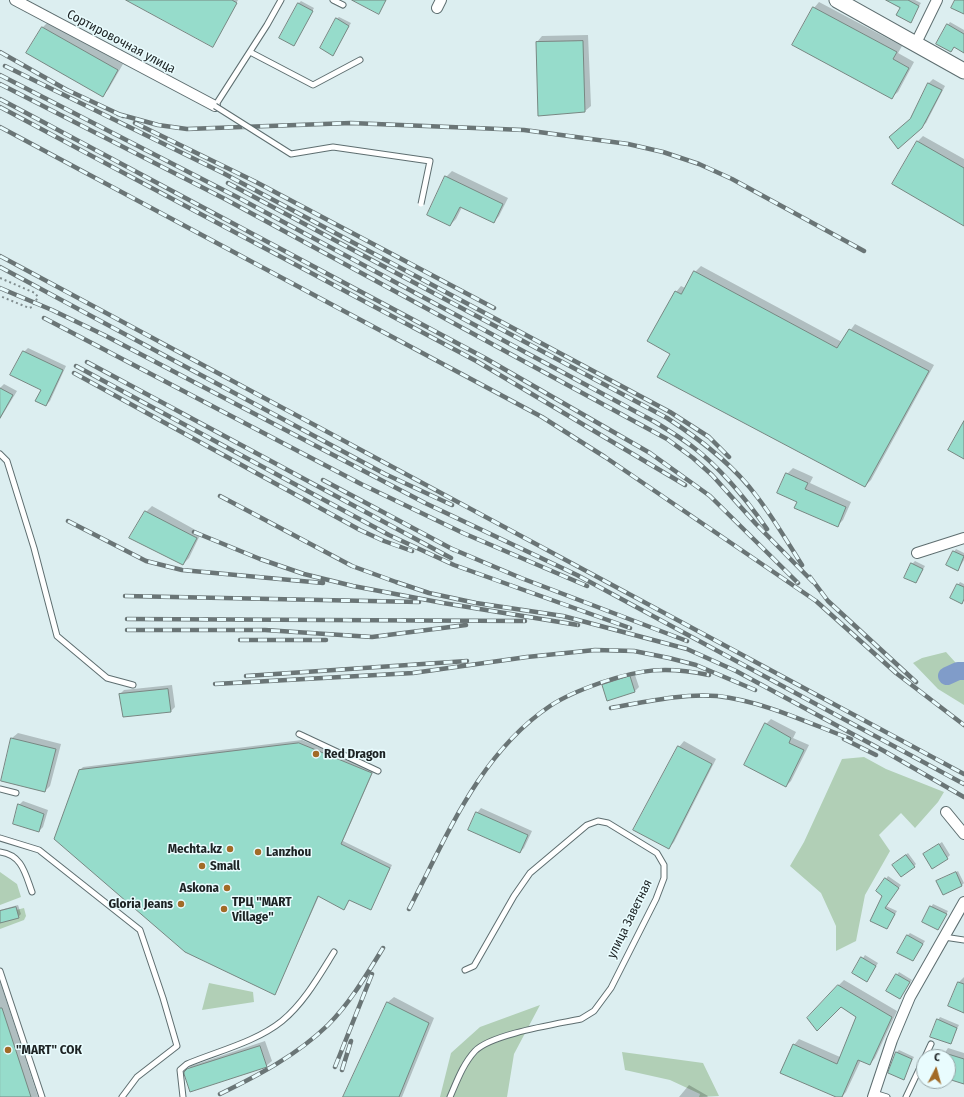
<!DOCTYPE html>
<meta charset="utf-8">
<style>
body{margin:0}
#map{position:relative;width:964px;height:1097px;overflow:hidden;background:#dceef0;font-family:"Fira Sans Condensed",sans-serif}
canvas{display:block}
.north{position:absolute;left:916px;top:1049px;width:40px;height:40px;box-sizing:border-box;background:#e9fcfe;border:1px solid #97a5a7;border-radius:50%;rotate:6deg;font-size:11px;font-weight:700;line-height:16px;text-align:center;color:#1d2324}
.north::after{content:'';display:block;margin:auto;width:14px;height:18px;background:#a26b27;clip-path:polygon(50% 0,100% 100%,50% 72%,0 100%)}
</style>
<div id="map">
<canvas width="964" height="1097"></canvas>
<div class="north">С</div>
</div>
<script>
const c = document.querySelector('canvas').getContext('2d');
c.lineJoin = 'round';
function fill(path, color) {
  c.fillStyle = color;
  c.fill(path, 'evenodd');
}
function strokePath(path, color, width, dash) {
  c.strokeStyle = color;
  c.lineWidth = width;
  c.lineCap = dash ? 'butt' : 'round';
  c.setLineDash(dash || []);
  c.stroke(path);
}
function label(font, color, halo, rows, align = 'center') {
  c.font = font + ' "Fira Sans Condensed",sans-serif';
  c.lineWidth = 3;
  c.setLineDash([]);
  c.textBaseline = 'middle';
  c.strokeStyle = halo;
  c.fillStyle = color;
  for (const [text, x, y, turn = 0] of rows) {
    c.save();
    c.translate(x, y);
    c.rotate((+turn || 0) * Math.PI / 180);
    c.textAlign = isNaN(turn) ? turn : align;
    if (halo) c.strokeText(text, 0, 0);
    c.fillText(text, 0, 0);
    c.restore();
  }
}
fill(new Path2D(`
 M946 652 964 672V705L938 689 913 663 922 658Z
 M864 757 886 769 944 792 938 802 915 828 901 813 879 835 890 851 865 895 856 941 836 951V926L821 893 790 866 804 842 842 759Z
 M0 872 17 884 21 897 0 905Z
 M24 908 26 916 24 920 0 929V914Z
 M209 983 253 992 254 1002 202 1010Z
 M540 1005 514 1054 507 1097H440L451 1053 480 1027Z
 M622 1052 703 1063 719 1096 699 1097 700 1094 670 1080 625 1070Z`), '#b1cfb6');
fill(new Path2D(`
 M128 0H238L215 43Z
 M888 0H915L921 3 910 21 901 7Z
 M301 1 314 8 294 45 298 4Z
 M819 2 902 46 898 53 914 62 898 92 892 97 814 8Z
 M339 17 351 23 333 54 336 19Z
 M48 22 123 64 108 90 102 95 28 53 43 27Z
 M950 22 964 30V52L948 25Z
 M588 35 591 106 585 111 539 115 537 42 542 36Z
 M933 79 945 86 926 123 921 127 911 118 929 83Z
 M923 136 964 159V225L918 141Z
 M452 171 508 198 499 216 494 222 462 207 456 219 450 225 446 177Z
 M701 266 842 342 855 324 934 365 871 480 865 486 671 353 676 292 681 286 685 288 695 272Z
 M28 348 66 366 50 401 46 405 42 389 24 352Z
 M4 384 17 391 0 419V388Z
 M793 468 813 477 810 483 851 502 843 520 837 526 798 502 787 474Z
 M152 506 201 533 189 558 183 564 146 512Z
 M956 549 964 553V560L958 570 954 552Z
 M915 561 925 566 916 582 912 564Z
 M960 582 964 584V600L962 603 958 585Z
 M634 672 639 687 635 691 608 700 603 685 607 681Z
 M172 685 175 707 171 711 124 716 120 694 124 690Z
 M771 719 796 732 793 738 809 745 791 781 786 786 766 724Z
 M18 733 61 744 50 786 45 791 2 780 12 738Z
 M302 740 374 770 343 841 392 865 371 909 350 899 344 909 319 896 275 994 80 770 83 767Z
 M684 741 716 759 674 842 669 848 679 747Z
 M23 801 48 810 43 827 39 831 19 805Z
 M481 808 532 831 524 848 520 852 477 813Z
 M942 842 950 855 947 858 927 852Z
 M908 853 916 864 914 866 896 862Z
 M958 871 964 883 962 885 938 882Z
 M888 876 901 885 886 906 897 911 887 928 884 896 886 879Z
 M933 904 948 911 938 929 923 921Z
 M18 905 21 914 18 917 0 922V910Z
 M910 933 925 941 913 960 907 936Z
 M865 955 878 963 867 981 853 973Z
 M899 972 912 980 900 997 897 975Z
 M964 977V1010L949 1006 959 982Z
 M844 980 897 1011 875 1058 870 1064 861 1060 846 1092 842 1097H839L794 1045 799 1039 840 1057 857 1017 841 1006 838 986Z
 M0 981 38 1097H0Z
 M394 997 434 1018 402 1097H344L388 1002Z
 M940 1017 959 1025 950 1043 938 1020Z
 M265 1041 272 1061 266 1066 185 1072 191 1066Z
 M948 1048 964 1053V1083L948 1078V1057H942Z
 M899 1050 914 1057 903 1078 896 1053Z
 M689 1085 708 1096 707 1097H679Z`), '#0003');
strokePath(new Path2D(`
 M947 676 958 671H964`), '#809cc9', 18);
const building = new Path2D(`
 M126 0H232L237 3 213 47Z
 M352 0H386L379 14Z
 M886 0H908L919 6 911 23 896 15 900 8Z
 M955 0H964V14L951 8Z
 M298 3 313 11 294 46 279 38Z
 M813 7 897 52 893 59 909 68 892 99 792 45Z
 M336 18 349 26 333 56 320 48Z
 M947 24 964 34V53L954 47 951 52 936 44Z
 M42 27 118 70 103 97 26 53Z
 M583 41 585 112 538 116 536 42Z
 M928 83 942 90 922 128 898 149 889 137 910 119Z
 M917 141 964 168V226L892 184Z
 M445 176 503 204 494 223 460 207 450 226 427 215Z
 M694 271 837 348 849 329 929 371 865 487 657 377 670 354 647 341 675 291 681 294Z
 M23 351 63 370 46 406 35 401 41 390 10 375Z
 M0 388 13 395 0 418Z
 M964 421V459L948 450Z
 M786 473 808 483 805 489 846 507 838 527 794 508 797 502 777 493Z
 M145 511 197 538 183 565 129 538Z
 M953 551 964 556 958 571 946 565Z
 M911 563 923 569 916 583 904 578Z
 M957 584 964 587V599L962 604 950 598Z
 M630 676 635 692 607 701 602 685Z
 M168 689 171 712 123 717 119 694Z
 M765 723 791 738 789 743 804 750 786 787 744 765Z
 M11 738 56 749 45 792 1 781Z
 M299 743 372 773 341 844 390 868 371 910 349 900 344 910 318 896 275 995 185 952 54 839 79 770Z
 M678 746 712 764 669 849 633 830Z
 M18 804 44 814 39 832 13 824Z
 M476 812 528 835 520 853 468 830Z
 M939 844 948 859 932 869 923 854Z
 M906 855 915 867 901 877 892 865Z
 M956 872 962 886 943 895 936 881Z
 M885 878 899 888 885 908 895 914 887 929 870 921 882 896 876 891Z
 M930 906 947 914 938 930 922 922Z
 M16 907 19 918 0 923V911Z
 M907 935 923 944 913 961 897 953Z
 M861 957 876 966 867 982 852 973Z
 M896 974 910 982 900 999 886 991Z
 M958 982 964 984V1013L948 1006Z
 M838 985 892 1017 870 1065 858 1060 842 1097H836L780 1073 793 1044 837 1064 856 1017 841 1007 817 1031 807 1018Z
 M387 1002 429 1023 399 1097H343Z
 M0 1008H2L31 1097H0Z
 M937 1019 957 1028 951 1044 930 1037Z
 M260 1046 267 1067 190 1092 184 1074V1072L187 1069Z
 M896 1052 912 1059 904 1080 888 1073Z
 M948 1054 964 1059V1084L948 1079Z`);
fill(building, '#96dccb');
strokePath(building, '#778782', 1);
const lane = new Path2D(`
 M333 0 343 5
 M250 52 313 85 360 60
 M215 106 267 25 281 0
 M0 454 7 461 34 548 57 636 107 678 133 685
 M299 734 378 771
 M0 789 16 793
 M0 838 39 850 140 930 163 998 177 1046 137 1077 122 1097
 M0 852C22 855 25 873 32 892
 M944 937 964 940
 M0 971 42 1097
 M925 1057 931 1044
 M874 1093 887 1097
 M183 1097 180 1070 187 1064C218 1051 256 1042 282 1021 304 1003 319 976 334 952
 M450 1097C457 1081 463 1064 475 1051 491 1034 557 1024 581 1019L594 1011 611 988 656 899 664 878V865L657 853 608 823 598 821 587 825 530 873 514 896 474 966 465 970
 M906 1097 924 1059`);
const street = new Path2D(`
 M15 0 215 106
 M437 8 441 0
 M915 45 937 0
 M917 553 964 538
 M946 812 964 834
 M873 1097 892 1040 910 997 964 902`);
const secondary = new Path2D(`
 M837 0 964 71`);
strokePath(lane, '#5e6e70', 7);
strokePath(street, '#5e6e70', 12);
strokePath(secondary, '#5e6e70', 17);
strokePath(new Path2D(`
 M0 278 35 293 38 297 32 307 29 308 0 296`), '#818d8f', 2, [2, 3]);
strokePath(lane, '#fff', 5);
strokePath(street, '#fff', 10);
strokePath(secondary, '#fff', 15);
const rail = new Path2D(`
 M0 52 67 90
 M5 66 223 173 670 412 709 437 729 457
 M0 75 237 197 655 422C668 430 681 438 693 447 723 470 746 499 767 529
 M0 84 225 199 667 439 693 458 712 475 756 524 813 582
 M65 89 123 116
 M0 99 485 358 650 453 710 496 798 583
 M0 107 478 362 685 485
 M118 114 158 125 187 129 351 123 524 130 628 144 663 152 699 164 732 179 864 251
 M135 123 256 182 494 308
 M0 127 542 417 605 457 816 601 896 673 964 725
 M228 183 667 418C701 440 734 465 758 498 774 519 788 543 802 565
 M0 256 964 774
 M0 267 385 474 452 505
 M0 288 52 310 104 335 425 503 577 575 964 784
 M44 318 361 484 463 533 587 586
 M87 362 451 558
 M76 366 389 535 454 565 630 628
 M74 373 360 530 384 541 412 551
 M323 480 454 550
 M220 496 352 566 396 582 429 593 476 603 563 616 687 649 736 671 884 751 964 797
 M68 521 146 561 182 570 323 583
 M194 532 260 559 304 574 353 586 443 603 578 625
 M450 548 521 578 687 641
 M810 577 828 601 916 682
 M125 596 419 602
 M127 619 525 621
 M127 630H265L372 637 466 625
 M240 640H326
 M246 676 467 661
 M215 684 413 673 527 657 595 650 634 651 669 658 696 665 755 690
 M611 708C645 702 683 693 717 696 763 701 808 723 851 739
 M844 739 876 755
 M409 909C447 836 479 754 550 706 565 696 583 689 600 683 641 669 666 666 709 675
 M335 1067 372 974
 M342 1070 351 1041
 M220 1094C259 1075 297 1055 328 1025 350 1003 367 974 383 948`);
strokePath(rail, '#6a7576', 4.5);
strokePath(rail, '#e9fcfe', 3, [9]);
const laneBridge = new Path2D(`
 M215 106 291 154 333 147 430 161 421 204`);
strokePath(laneBridge, '#5e6e70', 7, []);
strokePath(laneBridge, '#fff', 5);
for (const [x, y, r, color] of [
 [316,754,4,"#a26b27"],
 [230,849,4,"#a26b27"],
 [258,852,4,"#a26b27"],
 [202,866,4,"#a26b27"],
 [227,888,4,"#a26b27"],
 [181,904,4,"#a26b27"],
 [224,909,4,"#a26b27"],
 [8,1050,4,"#a26b27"]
]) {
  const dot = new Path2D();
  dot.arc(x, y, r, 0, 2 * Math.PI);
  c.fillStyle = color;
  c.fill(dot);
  strokePath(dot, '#e9fcfe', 1.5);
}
label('13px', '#1d2324', '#e9fcfe', [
 ["Сортировочная улица",121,42,28],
 ["улица Заветная",630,919,-64]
]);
label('bold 13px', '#1d2324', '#e9fcfe', [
 ["Red Dragon",324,754],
 ["Mechta.kz",222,849,"right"],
 ["Lanzhou",266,852],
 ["Small",210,866],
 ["Askona",219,888,"right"],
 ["ТРЦ \"MART",232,902],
 ["Village\"",232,917],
 ["Gloria Jeans",173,904,"right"],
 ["\"MART\" СОК",16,1050]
], 'left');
</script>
